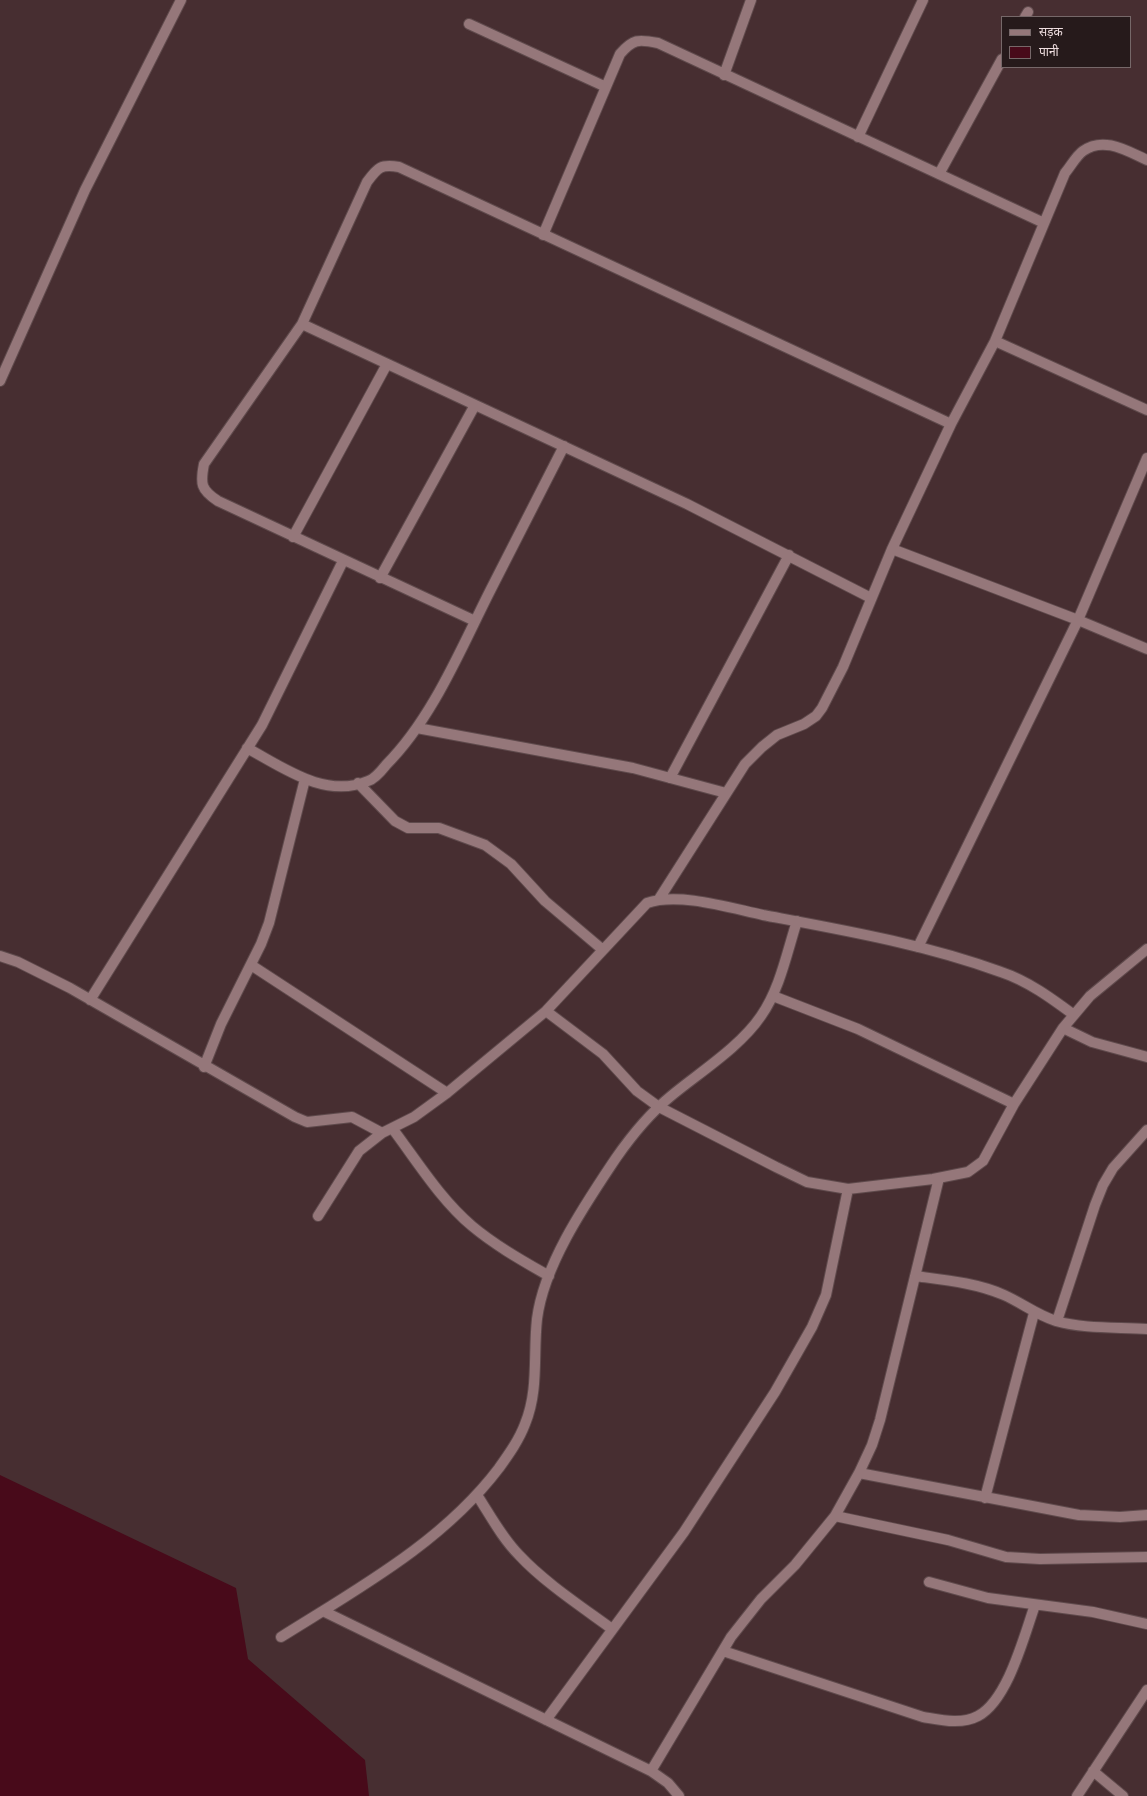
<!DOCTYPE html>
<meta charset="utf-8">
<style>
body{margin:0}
#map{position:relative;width:1147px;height:1796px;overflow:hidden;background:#472e31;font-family:"Space Grotesk","Noto Sans Devanagari",sans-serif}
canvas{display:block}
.legend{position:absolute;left:1001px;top:16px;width:130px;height:52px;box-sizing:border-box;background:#261a1b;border:1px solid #766869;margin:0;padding:5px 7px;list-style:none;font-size:12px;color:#eedddf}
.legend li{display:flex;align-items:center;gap:8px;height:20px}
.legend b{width:20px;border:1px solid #766869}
</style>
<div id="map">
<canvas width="1147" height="1796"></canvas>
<ul class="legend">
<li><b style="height:5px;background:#95777a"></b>सड़क</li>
<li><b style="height:11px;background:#480a1a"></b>पानी</li>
</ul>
</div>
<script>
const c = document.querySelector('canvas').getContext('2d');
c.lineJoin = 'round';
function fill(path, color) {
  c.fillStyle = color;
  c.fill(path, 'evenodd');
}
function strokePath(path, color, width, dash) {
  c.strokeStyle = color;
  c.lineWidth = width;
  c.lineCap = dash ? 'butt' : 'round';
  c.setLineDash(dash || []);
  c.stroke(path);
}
fill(new Path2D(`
 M0 1475 236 1588 248 1659 365 1760 369 1796H0Z`), '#480a1a');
const minor = new Path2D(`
 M1025 17 1028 12
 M469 24 606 87
 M724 75 751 0
 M858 137 923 0
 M939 174 1002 59
 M543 235 620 54C633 39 638 39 658 43L1044 223
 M302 324 687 504 871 598
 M995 341 1147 410
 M0 381 85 190 181 0
 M293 537 387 364
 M892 549 1078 620 1147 649
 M380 578 475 405
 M475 621 218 501C201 490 200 484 204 464L302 324 367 182C378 167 381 164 399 167L951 424
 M417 728 633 768 726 793
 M247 748C284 768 325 799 368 781 375 779 382 770 386 765 433 718 461 648 491 589 515 541 540 494 564 446
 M670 778 789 555
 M358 783 395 821 408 828H439L485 845 511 864 545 901 603 950
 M659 899 745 764 762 747 777 735 804 724 816 716 822 708 843 667 892 549 951 424 995 341 1065 173C1071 166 1076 156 1083 151 1104 136 1127 151 1147 160
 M918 947 1078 620 1147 458
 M0 956 18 962 70 988 295 1117 307 1122 352 1117 382 1133
 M251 965 447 1093
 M773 996 858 1029 1014 1104
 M90 1000 262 725 343 561
 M546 1011 603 1054 637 1091 659 1107 776 1167 807 1182 848 1189 933 1179 968 1172 983 1161 1014 1104 1063 1028 1090 996 1147 949
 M1063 1028 1092 1042 1147 1057
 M204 1067 221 1024 261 944 269 923 305 779
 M392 1128C417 1161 440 1199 472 1226 496 1246 523 1261 549 1276
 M318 1216 359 1151 382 1133 414 1117 447 1093 546 1011 647 903C679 892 730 908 763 915 843 930 924 944 1001 972 1028 981 1051 998 1074 1015
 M915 1276C945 1280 977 1283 1004 1295 1022 1303 1037 1315 1056 1321 1083 1329 1119 1327 1147 1329
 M1057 1321 1095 1205 1103 1185 1113 1168 1147 1130
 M859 1473 1079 1515 1120 1517 1147 1515
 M477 1495C490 1515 502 1538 519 1555 544 1582 582 1607 612 1629
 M985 1498 1034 1313
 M835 1516 948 1540 1006 1557 1040 1559 1147 1557
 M929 1582 988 1598 1093 1612 1147 1624
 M323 1611 651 1771 668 1783 679 1796
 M281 1637C359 1588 443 1542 499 1468 509 1454 519 1440 525 1424 539 1390 533 1355 537 1319 544 1264 586 1203 616 1158 632 1135 649 1114 671 1096 700 1072 740 1047 761 1016 780 989 787 952 797 921
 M723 1651 923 1717C941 1720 961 1725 978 1716 1008 1700 1024 1636 1035 1605
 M546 1720 684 1532 775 1392 812 1327 826 1295 848 1189
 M651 1771 731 1637 761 1599 795 1565 835 1516 859 1473 872 1445 880 1420 939 1178
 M1093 1771 1123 1796
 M1077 1796 1147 1690`);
strokePath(minor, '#5f4a4c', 12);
strokePath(minor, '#95777a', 10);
</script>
